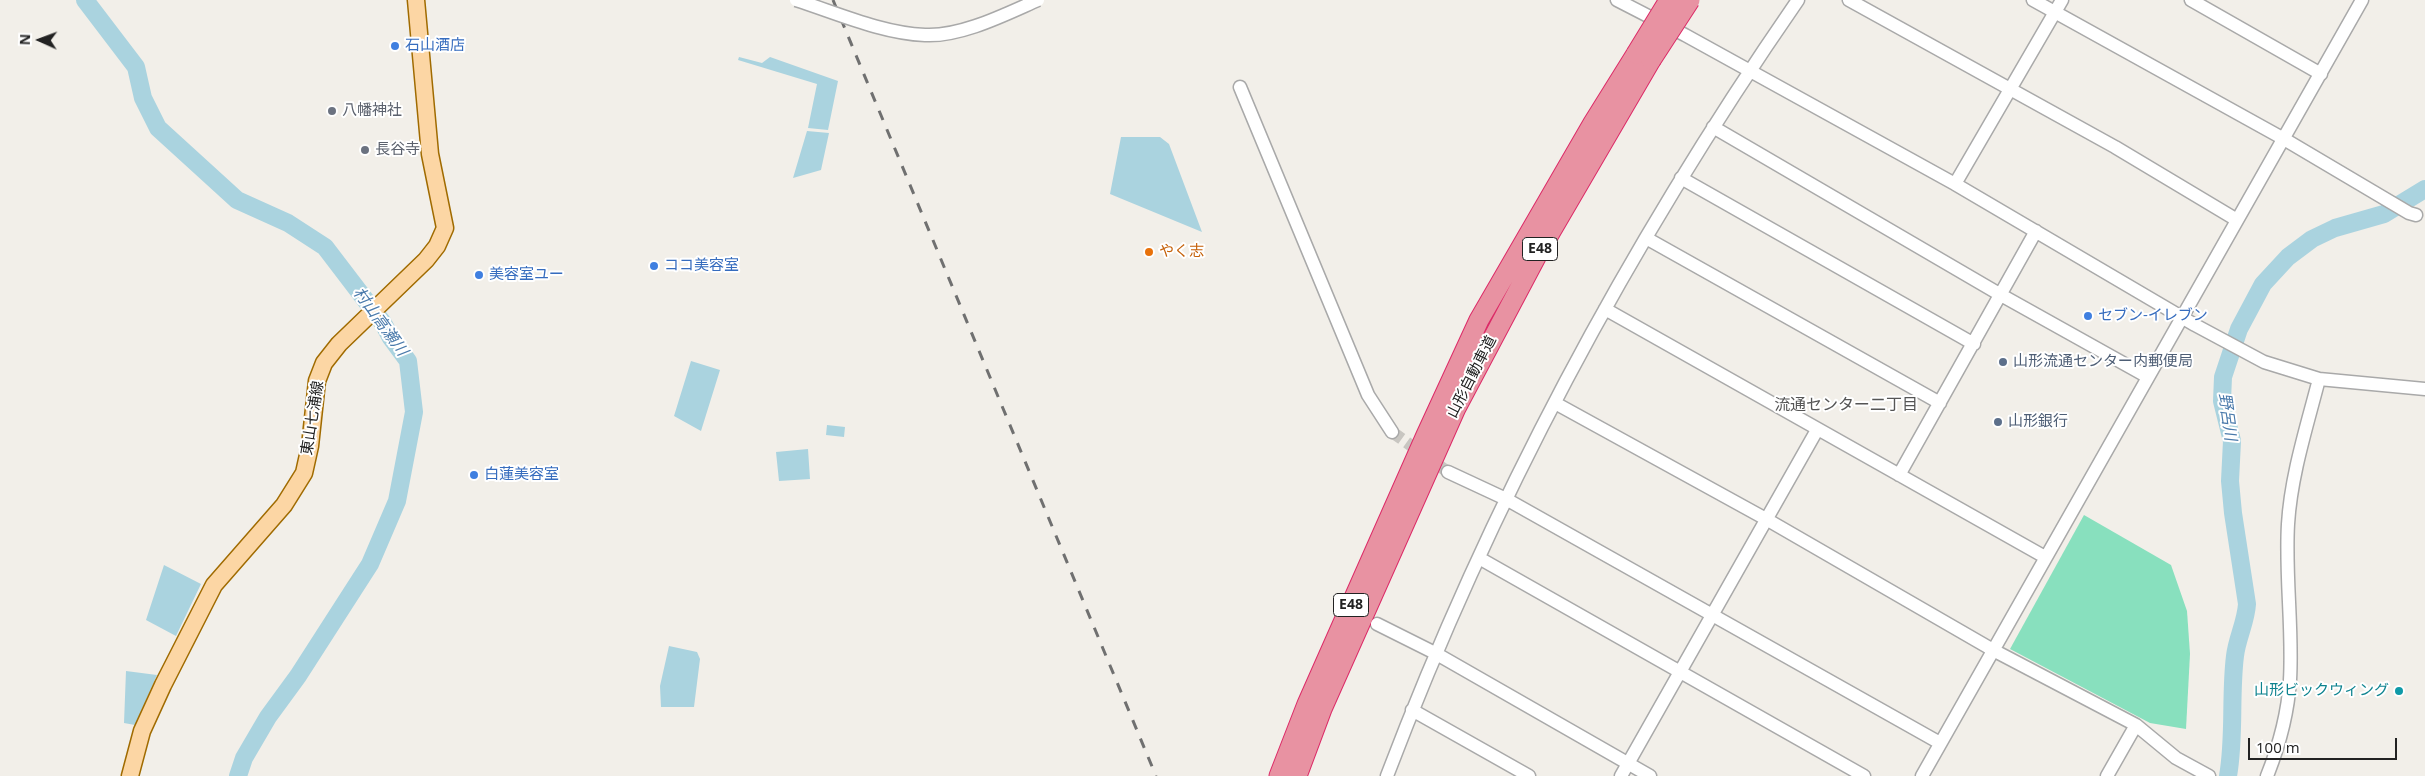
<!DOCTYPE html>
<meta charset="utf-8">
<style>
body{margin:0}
#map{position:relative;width:2425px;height:776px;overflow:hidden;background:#f2efe9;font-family:"Open Sans",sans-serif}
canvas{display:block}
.north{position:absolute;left:15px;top:15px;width:50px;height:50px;-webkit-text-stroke:4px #fff;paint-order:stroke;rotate:272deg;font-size:14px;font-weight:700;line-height:20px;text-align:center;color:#222}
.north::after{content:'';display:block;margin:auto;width:18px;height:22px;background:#222;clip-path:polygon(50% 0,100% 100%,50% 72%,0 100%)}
.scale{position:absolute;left:2248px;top:738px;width:149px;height:22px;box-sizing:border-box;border:2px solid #222;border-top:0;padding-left:6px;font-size:15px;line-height:18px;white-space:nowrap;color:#222;-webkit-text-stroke:4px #fff;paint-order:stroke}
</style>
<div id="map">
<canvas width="2425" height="776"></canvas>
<div class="north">N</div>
<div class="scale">100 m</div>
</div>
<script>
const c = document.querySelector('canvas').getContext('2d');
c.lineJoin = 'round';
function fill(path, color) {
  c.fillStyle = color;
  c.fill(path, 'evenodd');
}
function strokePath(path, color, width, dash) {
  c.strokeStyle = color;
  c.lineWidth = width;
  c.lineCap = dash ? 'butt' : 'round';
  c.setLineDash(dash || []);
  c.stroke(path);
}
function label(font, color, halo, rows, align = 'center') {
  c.font = font + ' "Open Sans","Noto Sans JP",sans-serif';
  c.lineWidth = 4;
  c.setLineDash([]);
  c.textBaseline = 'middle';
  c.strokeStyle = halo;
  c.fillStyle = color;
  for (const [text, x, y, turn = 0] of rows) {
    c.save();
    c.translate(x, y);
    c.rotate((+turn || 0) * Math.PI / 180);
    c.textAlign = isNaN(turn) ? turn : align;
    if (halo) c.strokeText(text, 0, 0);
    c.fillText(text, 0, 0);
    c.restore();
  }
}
fill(new Path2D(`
 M2084 515 2171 565 2187 611 2190 654 2186 729 2150 723 2010 649Z`), '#88e0be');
fill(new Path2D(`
 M739 57 762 63 770 57 838 81 828 130 808 128 817 84 738 60Z
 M807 131 829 133 821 170 793 178Z
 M1121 137H1160L1169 144 1202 232 1110 194Z
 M691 361 720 370 701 431 674 416Z
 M827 425 845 427 844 437 826 435Z
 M808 449 810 479 779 481 776 452Z
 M164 565 201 584 176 636 146 620Z
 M669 646 697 652 700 659 694 707H661L660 686Z
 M126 671 157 675 135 725 124 723Z`), '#aad3df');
strokePath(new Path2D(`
 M85 0 136 67 143 98 158 128 237 200 288 223 325 247 383 323 391 338 408 361 414 412 397 501 370 564 298 676 268 717 244 758 238 776
 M2228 776C2235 737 2230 696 2235 656 2237 638 2246 622 2247 604L2233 513 2230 481 2232 441 2222 401 2223 377 2239 329 2263 284 2288 257 2312 239 2335 228 2384 214 2425 189`), '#aad3df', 18);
strokePath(new Path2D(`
 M1392 432 1448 472`), '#c8c6c1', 12, [12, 6]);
const minor = new Path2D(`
 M1617 0 1685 35 1955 184 2195 325 2264 362 2319 379 2425 389
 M1849 0 2115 147 2237 220
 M2033 0 2284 139 2409 213 2416 215
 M2191 0 2321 74
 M1240 87 1368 395 1392 432
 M1713 127 2001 295 2148 377
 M1681 178 1974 344
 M1955 184 2062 0
 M1646 238 1940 403
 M1605 309 2045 557
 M1555 403 1766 519 1993 650 2136 725 2176 758 2209 776
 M1448 472 1506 499 1940 743
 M1899 475 2036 231
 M1479 558 1864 776
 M1377 624 1435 653 1650 776
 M1412 710 1529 776
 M1387 776C1491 502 1631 241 1798 0
 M1621 776 1817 430
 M1922 776 2362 0
 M2107 776 2136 725
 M2267 776C2279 746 2288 712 2290 680 2293 628 2285 576 2288 524 2291 475 2307 426 2319 379`);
const major = new Path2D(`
 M130 776 142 731 163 685 214 585 284 505 304 473 310 446 317 381 324 363 339 344 426 260 437 246 445 228 430 154 416 0`);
const highway = new Path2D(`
 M1279 776 1307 704 1426 435 1479 320 1593 123 1636 54
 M1297 776 1322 709 1456 408 1536 257 1651 60`);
strokePath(minor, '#a9a9a9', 15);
strokePath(major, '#a06b00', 19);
strokePath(highway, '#dc2a67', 21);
strokePath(minor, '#fff', 12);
strokePath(major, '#fcd6a4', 16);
strokePath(highway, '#e892a2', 19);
strokePath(new Path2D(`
 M833 0 1156 776`), '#707070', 3, [10, 10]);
const minorBridge = new Path2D(`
 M796 0C837 13 881 33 925 35 961 37 1006 14 1038 0`);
const highwayBridge = new Path2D(`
 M1636 54 1669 0
 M1651 60 1690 0`);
strokePath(minorBridge, '#a9a9a9', 15, []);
strokePath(highwayBridge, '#dc2a67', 21, []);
strokePath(minorBridge, '#fff', 12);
strokePath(highwayBridge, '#e892a2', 19);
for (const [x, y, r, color] of [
 [395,46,5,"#3f7fe0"],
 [332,111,5,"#6b7280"],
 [365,150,5,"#6b7280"],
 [1149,252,5,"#e8710a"],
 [654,266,5,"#3f7fe0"],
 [479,275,5,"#3f7fe0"],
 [2088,316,5,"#3f7fe0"],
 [2003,362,5,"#5c6f8a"],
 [1998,422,5,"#5c6f8a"],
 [474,475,5,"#3f7fe0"],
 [2399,691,5,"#0f9aa8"]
]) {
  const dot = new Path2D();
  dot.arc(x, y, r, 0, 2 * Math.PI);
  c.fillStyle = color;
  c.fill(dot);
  strokePath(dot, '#fff', 2);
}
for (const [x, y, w] of [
 [1540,249,35],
 [1351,605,35]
]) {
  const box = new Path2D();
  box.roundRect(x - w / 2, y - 11.5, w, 23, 4);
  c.fillStyle = '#fff';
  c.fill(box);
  strokePath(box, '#222', 1);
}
label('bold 14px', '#222', null, [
 ["E48",1540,249],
 ["E48",1351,605]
]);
label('15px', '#366cbe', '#fff', [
 ["石山酒店",405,46],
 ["ココ美容室",664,266],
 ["美容室ユー",489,275],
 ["セブン-イレブン",2098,316],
 ["白蓮美容室",484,475]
], 'left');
label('15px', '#5b616d', '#fff', [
 ["八幡神社",342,111],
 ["長谷寺",375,150]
], 'left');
label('15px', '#c56008', '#fff', [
 ["やく志",1159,252]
], 'left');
label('15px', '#4e5e75', '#fff', [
 ["山形流通センター内郵便局",2013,362],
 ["山形銀行",2008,422]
], 'left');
label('15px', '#222', '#fff', [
 ["山形自動車道",1472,377,-63],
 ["東山七浦線",313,418,-81]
]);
label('15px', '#0d838f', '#fff', [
 ["山形ビックウィング",2389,691]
], 'right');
label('italic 16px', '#4a7aab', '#fff', [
 ["村山高瀬川",380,322,54],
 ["野呂川",2227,417,82]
]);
label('16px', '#555', '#fff', [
 ["流通センター二丁目",1846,405]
]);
</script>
